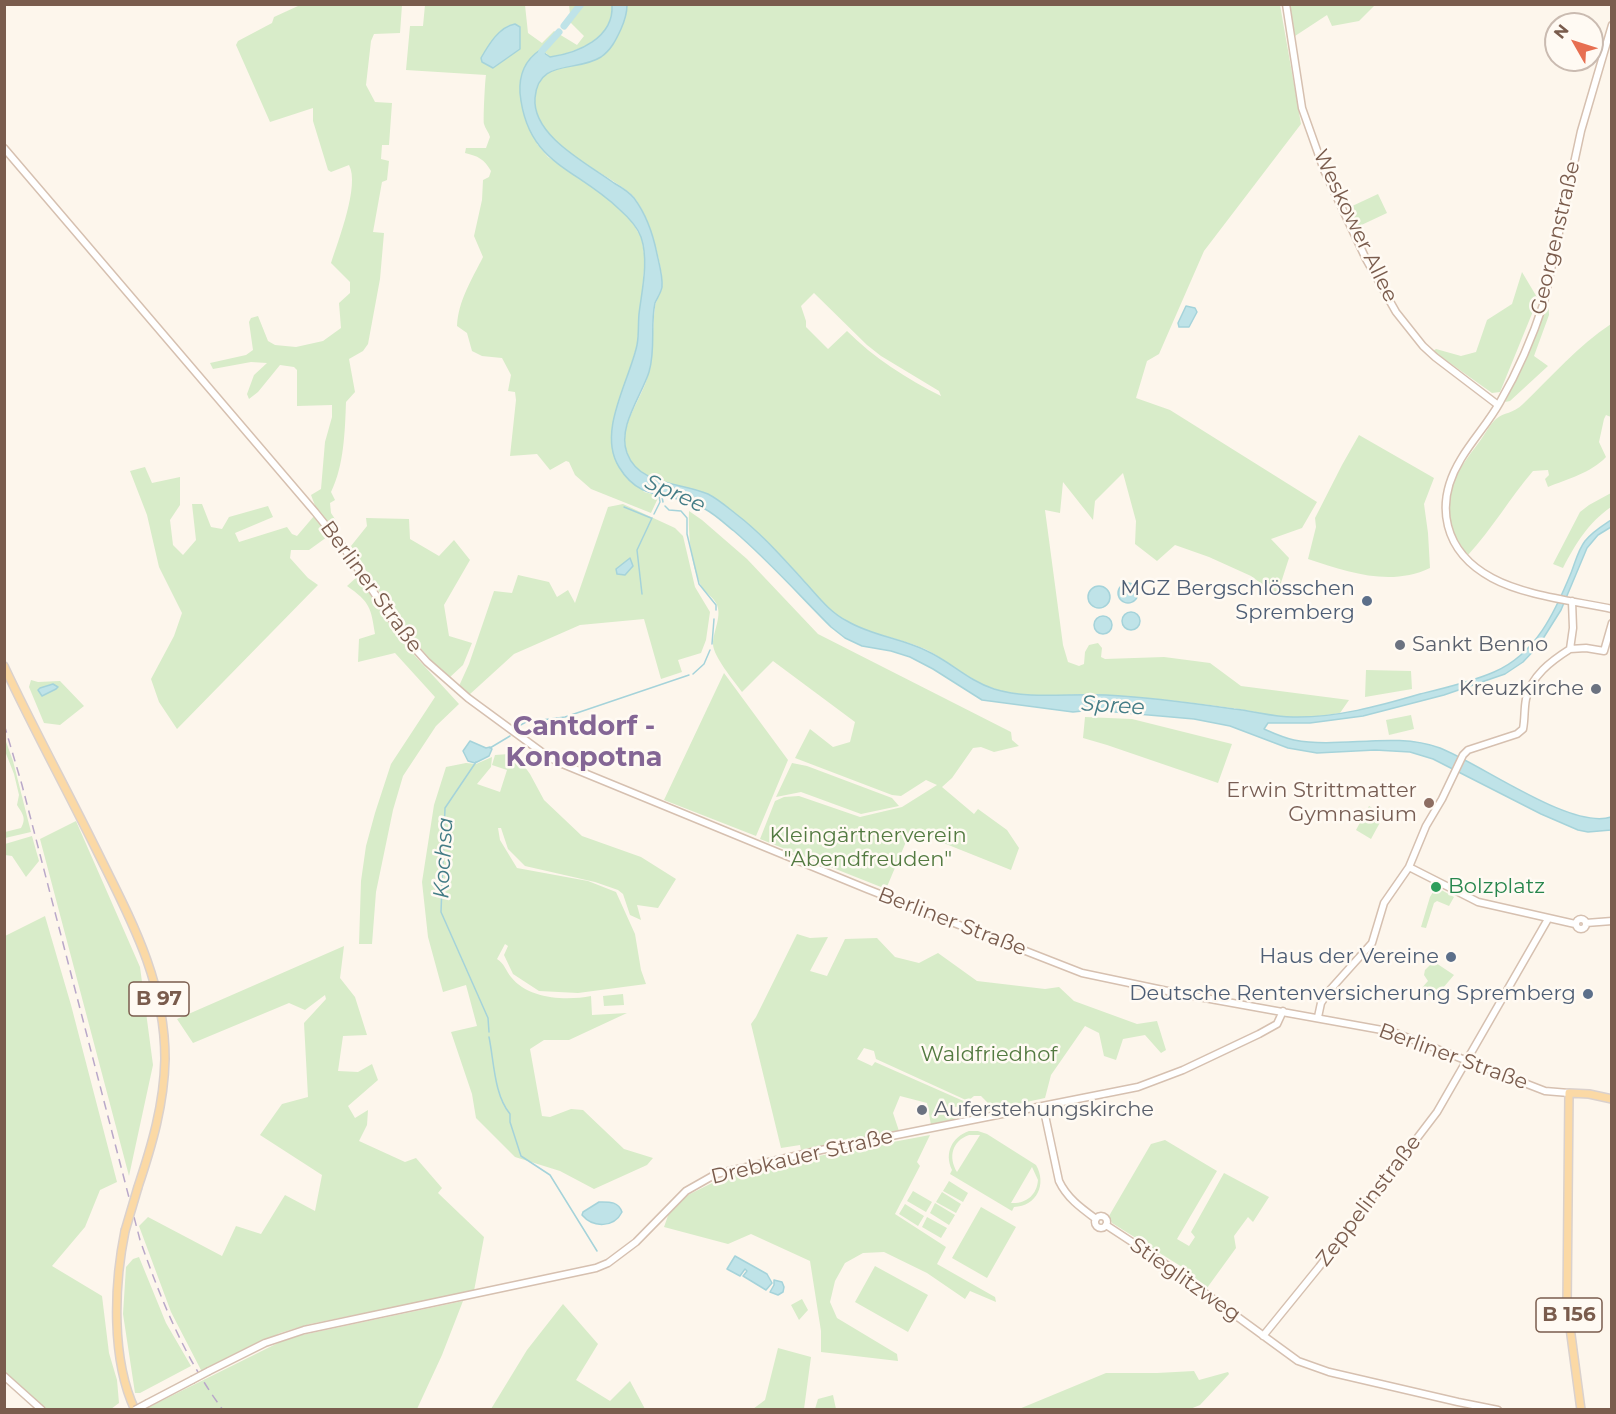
<!DOCTYPE html>
<meta charset="utf-8">
<style>
body{margin:0}
#map{position:relative;width:1616px;height:1414px;overflow:hidden;background:#fdf6ec;font-family:Montserrat,sans-serif}
canvas{display:block}
.frame{position:absolute;inset:0;border:6px solid #7a5c4d;pointer-events:none}
.north{position:absolute;left:1544px;top:12px;width:60px;height:60px;box-sizing:border-box;background:#fffaf3;border:2px solid #cabbb1;border-radius:50%;rotate:309deg;font-size:16px;font-weight:700;line-height:24px;text-align:center;color:#7a5c4d}
.north::after{content:'';display:block;margin:auto;width:21px;height:27px;background:#e76f51;clip-path:polygon(50% 0,100% 100%,50% 72%,0 100%)}
</style>
<div id="map">
<canvas width="1616" height="1414"></canvas>
<div class="frame"></div>
<div class="north">N</div>
</div>
<script>
const c = document.querySelector('canvas').getContext('2d');
c.lineJoin = 'round';
function fill(path, color) {
  c.fillStyle = color;
  c.fill(path, 'evenodd');
}
function strokePath(path, color, width, dash) {
  c.strokeStyle = color;
  c.lineWidth = width;
  c.lineCap = dash ? 'butt' : 'round';
  c.setLineDash(dash || []);
  c.stroke(path);
}
function label(font, color, halo, rows, align = 'center') {
  c.font = font + ' Montserrat,sans-serif';
  c.lineWidth = 5;
  c.setLineDash([]);
  c.textBaseline = 'middle';
  c.strokeStyle = halo;
  c.fillStyle = color;
  for (const [text, x, y, turn = 0] of rows) {
    c.save();
    c.translate(x, y);
    c.rotate((+turn || 0) * Math.PI / 180);
    c.textAlign = isNaN(turn) ? turn : align;
    if (halo) c.strokeText(text, 0, 0);
    c.fillText(text, 0, 0);
    c.restore();
  }
}
fill(new Path2D(`
 M298 5H402L400 33 374 34 371 41 366 85 375 102 392 103 389 145H382L381 159 389 161 387 180 382 182 373 232 384 233 380 279 368 344 363 351 349 359 355 392 346 402C345 431 344 466 331 492L335 500 330 503 331 513 339 525 336 533 317 511 311 495 321 489 325 442 332 417V405L297 406V370L294 367 280 365 258 392 249 399 247 394 254 375 267 363 251 362 213 369 210 363 246 355 253 350 249 322 251 318 258 316 268 341 275 345 296 347 323 341 341 328 339 303 350 293V282L331 263C338 241 360 185 349 165L331 172 328 170 313 121V108L270 122 236 45 238 41 272 23 274 17 298 6Z
 M425 5H525L528 33 542 43 554 31 577 45 584 36 571 23 569 5H612C614 38 578 52 550 57L546 53 523 69 537 144 548 157 601 192 630 219 641 237 645 259 637 345 613 423 644 492 659 496 651 513 591 489 575 475 569 462 566 461 550 470 537 454 510 456 516 400 515 392 508 391 511 375 502 358 482 356 472 351 467 333 457 326C458 301 472 279 483 257L474 236 482 200 483 180 489 177 491 171C484 159 478 156 465 153L466 148H486L490 137C489 133 485 128 484 124 483 119 485 80 486 75L406 70 410 26H423ZM515 24 520 27V49L499 32 509 25Z
 M627 5H1280L1301 124 1204 251 1159 354 1147 361 1136 398 1170 410 1317 502 1302 528 1271 539 1289 558 1277 595 1251 576 1209 557 1175 545 1157 561 1135 544 1136 521 1123 473 1095 501 1093 520 1063 482 1060 513 1045 510 1063 645 1068 662 1079 666 1084 664 1085 652 1089 645 1098 643 1102 648 1101 657 1105 659 1164 657 1210 663 1241 686 1349 700 1340 713C1325 715 1309 718 1293 717 1274 717 1258 712 1239 709 1195 703 1149 697 1104 695 1068 693 1030 700 995 689 969 681 949 661 925 649 895 636 863 634 836 615 822 605 811 588 799 575 774 548 749 523 719 502 693 482 638 488 627 452 618 425 642 400 648 375 654 354 652 329 655 307 656 300 660 295 662 288 664 274 655 243 650 228 646 217 639 201 630 193 601 169 536 145 535 102 534 58 575 73 600 57 610 51 615 41 620 30 624 21 627 14 627 5ZM814 293 867 345 881 356 939 391 941 396C907 379 874 358 847 331L828 349 806 327V321L801 306Z
 M1290 5V4L1375 5 1359 21 1332 26 1327 15 1295 36Z
 M1378 194 1387 213 1355 228 1348 208Z
 M1522 272 1538 299 1500 392 1492 393 1433 351 1436 349 1461 356 1476 352 1487 320 1512 304Z
 M1548 296 1549 315 1534 356 1548 366 1510 401 1505 402 1542 319Z
 M1611 324V417L1606 415 1604 419 1599 442 1606 457C1591 473 1567 479 1548 487L1545 479 1549 475 1548 470 1533 471C1510 498 1492 529 1468 555 1435 512 1446 485 1477 445 1483 438 1489 425 1496 419 1504 412 1513 414 1523 404 1552 376 1578 346 1611 324Z
 M1359 435 1434 478 1424 504 1428 533 1430 568C1390 587 1348 572 1308 559L1316 527 1315 518 1342 465Z
 M145 467 152 483 180 477V505L170 520 173 545 183 555 196 540 192 504H202L211 527 222 529 229 517 268 506 273 517 235 533 239 542 287 527 292 534 297 536 314 516 332 537H327L309 550H291L290 558 308 578 318 585 177 729 159 702 151 679 174 636 182 613 159 567 147 515 130 471Z
 M1611 493V507C1588 523 1576 543 1563 568L1553 564 1580 512 1589 505Z
 M623 504 675 528 683 536 695 587 710 612 706 640 701 653 678 660 682 672 661 679 644 619 580 625 514 654 469 695 459 686 469 664 494 591 512 593 518 575 549 582 557 597 568 590 575 603 608 507Z
 M689 511 702 520 747 559 818 634 1011 732 1012 740 1019 746 994 752 981 747 973 748 952 778 942 787 974 814 978 809 1007 830 1019 848 1011 870 911 830 886 889 760 839 775 801 784 797 799 796 860 817 902 807 937 785 926 780 901 796 892 795 795 758 810 729 833 747 850 742 855 722 773 661 742 692C734 681 713 656 713 644 713 631 723 615 716 603 713 597 707 594 703 589 691 569 688 534 689 511Z
 M366 518 409 519 410 539 439 556 454 540 470 560 444 605 449 636 472 643 463 665 449 678C408 640 380 594 351 546L367 526Z
 M358 576 388 622 405 645 459 704 436 726 403 776 393 810 376 892 372 944H359L361 881 366 846 375 813 391 764 435 697 395 653 358 662 359 639 375 634C371 608 370 602 347 586Z
 M1366 670 1411 671 1412 689 1365 697Z
 M724 673 788 760 756 836 664 800Z
 M31 680 38 682 60 681 84 706 60 725 44 723 29 687Z
 M1411 715 1414 729 1389 735 1386 720Z
 M1085 717 1132 719 1232 744 1218 783 1107 745 1083 738Z
 M4 736 13 761 31 832 5 838V832L21 828C27 818 22 813 17 805L19 795 14 774 5 751Z
 M509 754 522 763 530 774 544 800 582 836 641 857 676 879 658 908 637 905 641 920 630 915 623 894 618 890 595 882 525 866 508 849 501 828H498L500 840 517 868 588 881 616 892 635 934 641 970 646 984 578 993 539 991 513 974 504 955 508 946 505 944 497 959C504 963 506 971 511 977 528 999 566 1001 591 996L592 1015 627 1013 569 1040H544L530 1049 542 1116 550 1117 571 1109 583 1110 624 1149 653 1158 647 1165 594 1189 560 1171 515 1157 476 1118 472 1094 451 1032 477 1026 466 985 443 992 428 937 422 882 434 805 446 767 466 763 476 764 492 757 491 767 477 784 500 792 507 770 492 765 495 755Z
 M792 763 807 766 892 798 899 806 861 814 801 792 776 797Z
 M1369 806 1384 815 1371 839 1356 830Z
 M76 821 140 967 153 1065 129 1176 40 839Z
 M32 836 39 861 26 877 12 856 5 855V844Z
 M1436 887 1454 897 1449 906 1437 901 1434 903 1426 928 1421 927 1430 897Z
 M45 916 71 1005 117 1182 100 1190 85 1227 52 1266 102 1296 109 1353 117 1380 119 1403 111 1409H47L5 1373V936Z
 M797 934 810 938 828 937 810 971 827 976 845 939 877 938 895 957 919 963 938 953 977 981 1045 989 1059 987 1074 1001 1137 1024 1157 1021 1166 1050 1161 1053 1145 1035 1123 1039 1116 1060 1104 1056 1099 1033 1085 1026 1051 1075 1045 1098 989 1110 988 1103 981 1096H974L968 1101 876 1059 874 1051 864 1048 857 1059 872 1066 875 1062 968 1103V1106L954 1107 956 1120 931 1125 927 1103 900 1096 893 1113 900 1134 801 1150 800 1145 781 1148 751 1024 756 1017Z
 M344 946 340 978 355 997 367 1035 343 1036 338 1071 358 1072 372 1064 378 1080 348 1106 355 1118 368 1110 367 1125 359 1141 405 1162 416 1158 442 1188 438 1193 484 1237 474 1291 310 1324 280 1333 202 1372 171 1312 139 1226 148 1217 222 1256 236 1226 261 1234 285 1195 315 1211 322 1175 260 1135 282 1104 308 1097 304 1023 326 999 325 995 305 1010 289 1003 193 1043 177 1019Z
 M1436 963 1454 975 1437 995 1434 991 1429 996 1425 993 1422 994 1419 991 1428 981 1424 975 1425 970 1431 964Z
 M623 994 624 1005 604 1006 603 996Z
 M969 1131H978L987 1134 1036 1165C1047 1184 1037 1206 1014 1207L1012 1211 950 1174 952 1170C944 1153 952 1137 969 1131ZM969 1135H980L957 1172C948 1157 952 1141 969 1135ZM1032 1167 1038 1180C1037 1195 1026 1204 1011 1203Z
 M930 1135 917 1162 920 1166 895 1214 946 1247 937 1264 995 1297 996 1302 970 1291 965 1299 927 1273 884 1252 863 1253 845 1263 835 1281 830 1302 837 1318 897 1354 898 1361 821 1352V1331L810 1261 751 1234 728 1244 664 1227 670 1210 682 1198 722 1178 760 1167Z
 M1165 1140 1217 1171 1177 1239 1189 1246 1195 1237 1191 1232 1224 1173 1269 1197 1253 1222 1248 1217 1234 1236 1236 1248 1207 1288 1184 1272 1182 1267 1112 1223 1109 1216 1151 1144Z
 M949 1181 968 1193 963 1202 943 1191Z
 M913 1191 932 1202 926 1212 907 1201Z
 M942 1192 961 1204 956 1213 936 1202Z
 M935 1203 955 1215 949 1225 930 1213Z
 M905 1204 924 1216 918 1226 899 1214Z
 M981 1207 1016 1227 987 1278 952 1258Z
 M927 1217 947 1228 941 1238 922 1227Z
 M139 1257 166 1323 191 1366 140 1393H135L123 1314 126 1267 133 1259Z
 M875 1266 928 1295 908 1332 855 1302Z
 M802 1299 808 1310 799 1320 791 1305Z
 M463 1301 442 1355 417 1409 150 1410 149 1407 288 1338Z
 M563 1304 598 1344 576 1380 610 1401 630 1381 645 1409H491L527 1350Z
 M778 1348 811 1357 804 1409H753L765 1400Z
 M1194 1371 1199 1380 1228 1372 1229 1374 1200 1405 1190 1409H1019L1106 1373H1157Z
 M833 1395 836 1409H815L818 1399Z`), '#d8ecc9');
const water = new Path2D(`
 M612 5H627C627 14 625 20 621 29 616 40 611 50 601 57 576 73 538 58 535 98 532 136 588 164 614 183 621 187 629 192 634 198 646 214 653 234 657 254 659 263 663 277 662 287 661 293 657 298 655 303 650 326 656 349 649 372 642 395 617 427 627 453 639 486 681 482 708 494 718 499 727 507 736 514 761 533 782 557 803 580 817 595 829 612 847 621 872 636 901 638 927 651 951 662 969 681 994 689 1030 700 1069 693 1106 695 1148 697 1192 703 1234 709 1254 711 1273 717 1293 717 1336 718 1379 706 1420 694 1445 688 1471 682 1494 672 1536 654 1555 612 1571 573 1575 563 1578 550 1585 541 1592 532 1602 526 1611 520V527L1598 535 1587 548 1561 610 1539 645 1523 662 1505 674 1444 695 1363 716 1310 723H1268L1264 729C1273 733 1284 738 1294 740 1342 749 1393 731 1440 748 1481 764 1571 830 1611 817V830L1588 832 1578 830 1541 814 1433 759 1410 752 1375 750 1317 753 1288 748 1230 726 1194 719 1092 710 1073 712 982 700 933 669 910 657 891 651 862 646 845 638 831 627C799 595 769 561 734 531 725 524 716 515 705 509 672 490 642 505 619 467 597 432 629 382 637 345 639 335 638 324 639 314 642 289 649 261 641 237 637 226 627 216 619 209 575 167 527 164 520 93 519 76 525 60 540 50L550 57C578 53 614 38 612 5Z
 M515 24 520 27V49L493 68 482 62 481 58C489 44 499 27 515 24Z
 M1186 306 1195 308 1197 312 1189 327H1179L1178 323Z
 M630 558 633 566 625 575 617 574 616 569Z
 M1118 593a10 10 0 1 1 20 0a10 10 0 1 1-20 0Z
 M1088 597a11 11 0 1 1 22 0a11 11 0 1 1-22 0Z
 M1122 621a9 9 0 1 1 18 0a9 9 0 1 1-18 0Z
 M1094 625a9 9 0 1 1 18 0a9 9 0 1 1-18 0Z
 M53 684 58 687 56 689 42 696 38 690 40 688Z
 M470 741 486 748 490 747 492 749 489 756 475 763 468 761 463 751Z
 M599 1202C609 1202 618 1201 622 1212 614 1228 593 1228 582 1215L583 1212Z
 M735 1256 767 1274 772 1283 766 1290 743 1276 747 1271 745 1269 740 1276 727 1269Z
 M774 1280 782 1282 784 1287 783 1292 778 1295 770 1292 774 1285Z`);
fill(water, '#bfe3e8');
strokePath(water, '#a5d3da', 1.5);
strokePath(new Path2D(`
 M662 497 663 502
 M665 506 669 510 681 511 687 518V534L699 584 716 605V610
 M624 507 651 518
 M654 514 660 502 659 496
 M642 594 637 550 652 518
 M712 644 714 619
 M693 674 704 664 710 650
 M517 727 526 722 565 717 689 675
 M490 748 510 736
 M476 762 445 808 441 912 488 1018 489 1032
 M489 1037C494 1061 494 1095 510 1114V1122L521 1156 550 1175 597 1251`), '#a5d3da', 1.5);
strokePath(new Path2D(`
 M564 26 581 4
 M539 60 542 51 559 32`), '#bfe3e8', 7);
const secondary = new Path2D(`
 M1286 4 1302 108 1324 170 1366 259 1396 312 1423 346 1435 357 1498 405
 M1612 25 1581 131 1544 302C1533 336 1518 371 1500 402 1489 422 1473 439 1461 459 1433 505 1444 552 1492 578 1525 596 1575 601 1612 609
 M4 148 315 512 344 548 401 633 427 662 468 698 547 756 560 763 867 889 1082 973 1177 993 1393 1032 1545 1091 1569 1093
 M1570 649 1586 648 1604 651 1612 623
 M1409 867 1478 902 1575 924
 M1576 924a5 5 0 1 1 10 0a5 5 0 1 1-10 0Z
 M1586 923 1612 921
 M1318 1017 1321 1003 1329 991 1372 943 1384 903 1409 867 1426 826 1442 799 1463 755 1468 750 1517 734 1523 729C1525 719 1524 709 1526 699 1531 676 1551 661 1570 649L1573 628 1572 601
 M1043 1106 1059 1181C1067 1198 1081 1208 1096 1219
 M1095 1222a6 6 0 1 1 12 0a6 6 0 1 1-12 0Z
 M1106 1225 1161 1261 1298 1361 1329 1372 1458 1402 1498 1410
 M1263 1336 1319 1267 1437 1112 1548 919
 M209 1371 265 1343 304 1330 596 1268 608 1263 636 1242 686 1191 716 1174 821 1150 1138 1087 1183 1070 1259 1034 1277 1024 1283 1011
 M4 1376 42 1410
 M148 1403 192 1380`);
const primary = new Path2D(`
 M4 666C33 728 66 788 96 849 130 918 165 980 165 1059 164 1105 152 1145 138 1187
 M125 1231C114 1285 111 1359 135 1410
 M1581 1410 1567 1305 1569 1093 1589 1094 1612 1099`);
strokePath(secondary, '#d6c0b0', 9);
strokePath(primary, '#dad1cd', 10);
strokePath(secondary, '#fff', 6);
strokePath(primary, '#fbd9a5', 7);
strokePath(new Path2D(`
 M4 724 22 785 140 1240C161 1300 185 1359 223 1410`), '#b9a8c9', 1.5, [9, 6]);
const secondaryBridge = new Path2D(`
 M192 1380 209 1371
 M135 1410 148 1403`);
const primaryBridge = new Path2D(`
 M125 1231 138 1187`);
strokePath(secondaryBridge, '#d6c0b0', 9, []);
strokePath(primaryBridge, '#dad1cd', 10, []);
strokePath(secondaryBridge, '#fff', 6);
strokePath(primaryBridge, '#fbd9a5', 7);
for (const [x, y, r, color] of [
 [1367,601,6,"#5c6f8a"],
 [1400,645,6,"#6b7280"],
 [1596,689,6,"#6b7280"],
 [1429,803,6,"#8d6e63"],
 [1436,887,6,"#2e9e5b"],
 [1451,957,6,"#5c6f8a"],
 [1588,994,6,"#5c6f8a"],
 [922,1110,6,"#6b7280"]
]) {
  const dot = new Path2D();
  dot.arc(x, y, r, 0, 2 * Math.PI);
  c.fillStyle = color;
  c.fill(dot);
  strokePath(dot, '#fffaf3', 2);
}
for (const [x, y, w] of [
 [159,999,60],
 [1569,1315,66]
]) {
  const box = new Path2D();
  box.roundRect(x - w / 2, y - 17, w, 34, 4.5);
  c.fillStyle = '#fffaf3';
  c.fill(box);
  strokePath(box, '#7a5c4d', 1.5);
}
label('bold 20px', '#7a5c4d', null, [
 ["B 97",159,999],
 ["B 156",1569,1315]
]);
label('21px', '#7a5c4d', '#fffaf3', [
 ["Weskower Allee",1355,226,64],
 ["Georgenstraße",1556,238,-77],
 ["Berliner Straße",371,587,54],
 ["Berliner Straße",952,922,21],
 ["Berliner Straße",1453,1057,20],
 ["Drebkauer Straße",802,1157,-13],
 ["Zeppelinstraße",1369,1201,-53],
 ["Stieglitzweg",1185,1280,35]
]);
label('21px', '#4e5e75', '#fffaf3', [
 ["MGZ Bergschlösschen",1355,589],
 ["Spremberg",1355,613],
 ["Haus der Vereine",1439,957],
 ["Deutsche Rentenversicherung Spremberg",1576,994]
], 'right');
label('21px', '#5b616d', '#fffaf3', [
 ["Sankt Benno",1412,645],
 ["Kreuzkirche",1584,689,"right"],
 ["Auferstehungskirche",934,1110]
], 'left');
label('21px', '#785e54', '#fffaf3', [
 ["Erwin Strittmatter",1417,791],
 ["Gymnasium",1417,815]
], 'right');
label('21px', '#537a41', '#fffaf3', [
 ["Kleingärtnerverein",868,836],
 ["\"Abendfreuden\"",868,860],
 ["Waldfriedhof",989,1055]
]);
label('21px', '#27864d', '#fffaf3', [
 ["Bolzplatz",1448,887]
], 'left');
label('italic 22px', '#437c86', '#fffaf3', [
 ["Spree",675,494,24],
 ["Spree",1113,706,4],
 ["Kochsa",444,858,-87]
]);
label('bold 27px', '#846695', '#fffaf3', [
 ["Cantdorf -",584,727],
 ["Konopotna",584,758]
]);
</script>
